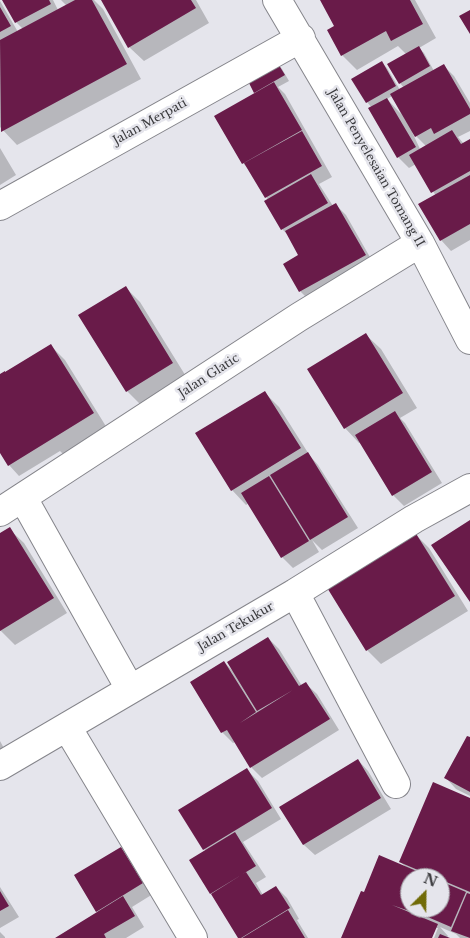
<!DOCTYPE html>
<style>
body{margin:0}
#map{position:relative;width:470px;height:938px;overflow:hidden;background:#e5e5ec;font-family:"Libre Baskerville",serif}
canvas{display:block}
.north{position:absolute;left:400px;top:868px;width:50px;height:50px;box-sizing:border-box;background:#e5e5ec;border:1px solid #a1a1a6;border-radius:50%;rotate:23deg;font-size:14px;font-weight:700;line-height:20px;text-align:center;color:#3b3b3e}
.north::after{content:'';display:block;margin:auto;width:18px;height:22px;background:#716b07;clip-path:polygon(50% 0,100% 100%,50% 72%,0 100%)}
</style>
<div id="map">
<canvas width="470" height="938"></canvas>
<div class="north">N</div>
</div>
<script>
const c = document.querySelector('canvas').getContext('2d');
c.lineJoin = 'round';
function fill(path, color) {
  c.fillStyle = color;
  c.fill(path, 'evenodd');
}
function strokePath(path, color, width, dash) {
  c.strokeStyle = color;
  c.lineWidth = width;
  c.lineCap = dash ? 'butt' : 'round';
  c.setLineDash(dash || []);
  c.stroke(path);
}
function label(font, color, halo, rows, align = 'center') {
  c.font = font + ' "Libre Baskerville",serif';
  c.lineWidth = 5;
  c.setLineDash([]);
  c.textBaseline = 'middle';
  c.strokeStyle = halo;
  c.fillStyle = color;
  for (const [text, x, y, turn = 0] of rows) {
    c.save();
    c.translate(x, y);
    c.rotate((+turn || 0) * Math.PI / 180);
    c.textAlign = isNaN(turn) ? turn : align;
    if (halo) c.strokeText(text, 0, 0);
    c.fillText(text, 0, 0);
    c.restore();
  }
}
fill(new Path2D(`
 M4 0H53L58 10 67 6 61 0H94L103 9 141 79 17 145 0 127V1L18 32 23 29 16 22Z
 M102 0H196L209 23 144 61 129 47Z
 M321 0H415L436 38 419 48 424 53 434 71 444 66 454 76 470 103V131L458 137 464 144 470 140V240L451 251 441 240 436 196 416 164 409 168 398 157 372 108 367 102 382 63 387 68 400 90 404 88 400 83 406 54 398 46 357 70 342 55 336 27ZM392 96 401 114 387 99ZM412 132 426 146 420 149Z
 M277 63 282 69 289 81 278 87 285 94 332 177 319 184 333 206 335 204 346 215 375 266 311 302 300 291 284 264 300 255 290 237 282 229 268 200 250 171 243 163 257 94 255 92Z
 M0 148 16 175 0 185Z
 M126 288 140 302 187 378 141 405 127 391Z
 M366 335 381 349 417 408 400 418 405 423 442 483 404 506 393 495 361 442 359 443 345 428Z
 M51 346 65 360 107 428 64 455 60 451 19 476 9 465 0 451V375Z
 M264 392 279 407 310 456 318 465 358 528 322 550 312 540 319 552 293 568 282 557 249 503 246 505 232 490Z
 M9 529 24 543 67 613 15 645 0 630V535Z
 M415 534 429 548 468 611 381 664 367 650Z
 M268 638 279 649 302 686 306 684 317 694 339 730 262 778 251 767 235 742 233 743 222 732 191 683 224 662 233 671Z
 M470 739V796L456 789 446 778Z
 M0 741 6 752 0 755Z
 M358 760 368 771 391 809 315 855 304 845 281 807Z
 M247 770 258 781 281 819 243 842 266 877 256 883 263 895 276 887 287 898 299 919 297 920 308 938H239L191 861 206 851 204 849Z
 M470 799V938H460L456 934 440 927 448 936 447 938H434L438 928H435L431 938H342L364 894 407 868 400 862ZM410 878H440V908H410Z
 M121 848 131 859 153 894 132 907 144 927 126 938H57L98 913 97 911Z
 M0 887 19 917 0 928Z
 M0 932 5 937V938H0Z`), '#0003');
fill(new Path2D(`
 M2 0H49L51 4 15 23Z
 M75 0H92L127 64 1 132 0 40Z
 M101 0H191L196 8 128 48Z
 M320 0H410L423 24 391 41 386 31 341 56 327 30 334 26Z
 M0 7 11 26 0 32Z
 M470 10V34L459 16Z
 M419 46 430 66 399 84 387 64Z
 M382 61 396 86 366 103 351 79Z
 M277 62 285 75 254 93 247 79Z
 M444 64 470 109V114L434 134 431 128 415 137 390 94Z
 M274 82 302 130 242 164 214 116Z
 M387 98 416 147 397 158 368 108Z
 M452 130 461 144 470 139V171L431 193 409 155Z
 M302 131 322 166 265 198 244 163Z
 M311 174 328 203 281 230 264 201Z
 M470 175V224L440 241 418 204Z
 M336 203 366 255 299 292 283 264 298 255 285 231Z
 M126 286 173 363 126 392 78 315Z
 M366 333 403 393 344 429 307 369Z
 M51 344 94 413 8 466 0 453V374L5 371V372Z
 M265 391 301 448 231 491 195 433Z
 M395 411 432 472 392 496 355 435Z
 M308 452 348 517 310 540 270 475Z
 M269 476 309 541 281 558 241 493Z
 M470 520V602L431 545Z
 M10 527 54 598 0 631V533Z
 M415 532 455 596 366 651 326 586Z
 M268 637 299 686 306 682 330 719 250 768 227 730 221 733 190 682 224 661 256 712 240 723 293 690 257 711 227 662Z
 M467 736 470 737V792L444 778Z
 M358 759 381 798 303 845 279 807Z
 M247 768 272 808 203 850 178 810Z
 M433 782 470 798V892L399 862Z
 M235 832 256 866 210 894 189 860Z
 M121 847 143 883 96 912 74 875Z
 M379 855 433 878H410V908H417L415 913 392 905 438 924 432 938H341L361 891 364 892Z
 M246 872 261 895 276 886 290 908 241 938H238L211 894Z
 M440 881 466 892 451 927 416 912 418 908H440Z
 M0 891 9 906 0 911Z
 M467 893 470 894V938L451 931Z
 M123 896 135 916 104 934 106 938H55Z
 M288 910 305 938H242Z
 M440 934 450 938H438Z`), '#691b49');
const street = new Path2D(`
 M277 0 420 243 470 340
 M0 206 301 38
 M23 498 130 689
 M0 512 299 317 420 243
 M295 593 396 784
 M67 727 193 938
 M0 766 295 593 414 519 470 488`);
strokePath(street, '#85858b', 30);
strokePath(street, '#fff', 28);
label('12px', '#3b3b3e', '#e5e5ec', [
 ["Jalan Merpati",150,122,-29],
 ["Jalan Penyelesaian Tomang II",376,168,60],
 ["Jalan Glatic",209,376,-33],
 ["Jalan Tekukur",236,627,-30]
]);
</script>
